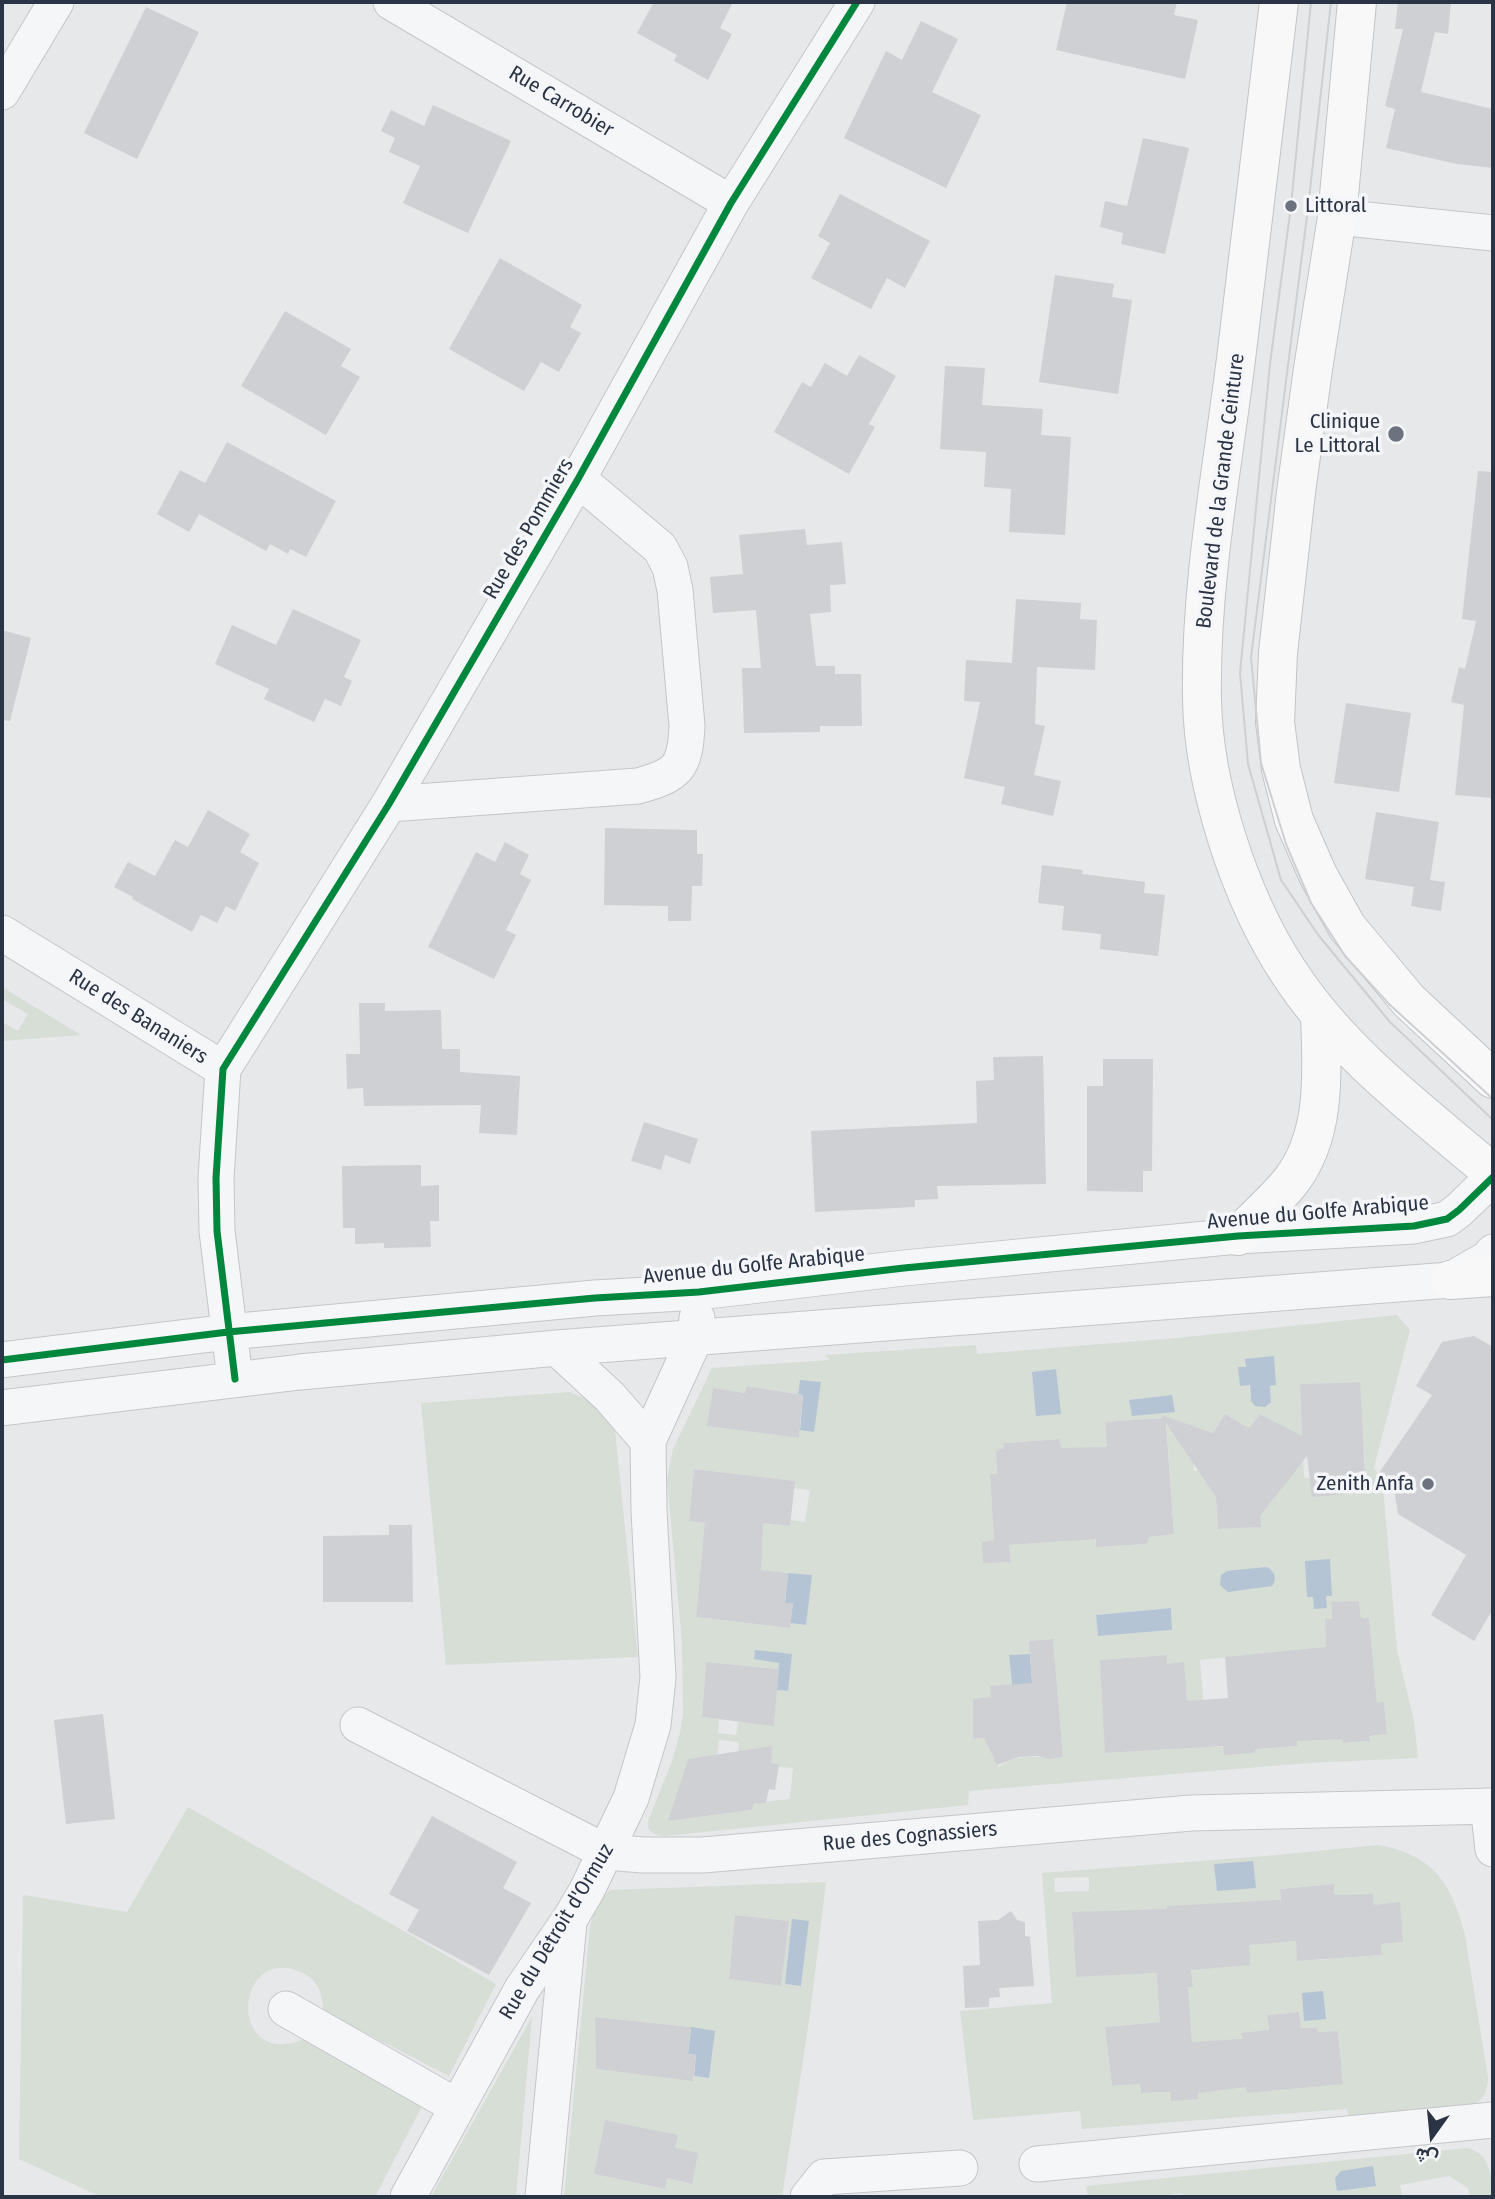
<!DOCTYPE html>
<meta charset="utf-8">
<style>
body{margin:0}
#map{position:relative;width:1495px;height:2199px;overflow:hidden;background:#e6e8ea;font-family:"Fira Sans Condensed",Vazirmatn,sans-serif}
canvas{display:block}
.frame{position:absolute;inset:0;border:4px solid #2b3445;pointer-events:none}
.north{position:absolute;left:1397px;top:2101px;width:70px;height:70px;-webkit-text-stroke:5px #f4f6f9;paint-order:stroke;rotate:195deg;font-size:19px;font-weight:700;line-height:28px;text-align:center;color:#2b3445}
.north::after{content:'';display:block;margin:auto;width:24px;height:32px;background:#2b3445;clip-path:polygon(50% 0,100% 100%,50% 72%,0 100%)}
</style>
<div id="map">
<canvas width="1495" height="2199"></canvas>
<div class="frame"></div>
<div class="north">ش</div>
</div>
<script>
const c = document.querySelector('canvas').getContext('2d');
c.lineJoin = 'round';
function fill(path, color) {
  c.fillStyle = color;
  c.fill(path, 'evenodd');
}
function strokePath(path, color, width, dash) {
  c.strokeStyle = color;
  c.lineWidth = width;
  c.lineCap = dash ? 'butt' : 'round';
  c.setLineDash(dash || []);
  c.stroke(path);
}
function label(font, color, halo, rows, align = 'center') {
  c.font = font + ' "Fira Sans Condensed",sans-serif';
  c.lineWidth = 7;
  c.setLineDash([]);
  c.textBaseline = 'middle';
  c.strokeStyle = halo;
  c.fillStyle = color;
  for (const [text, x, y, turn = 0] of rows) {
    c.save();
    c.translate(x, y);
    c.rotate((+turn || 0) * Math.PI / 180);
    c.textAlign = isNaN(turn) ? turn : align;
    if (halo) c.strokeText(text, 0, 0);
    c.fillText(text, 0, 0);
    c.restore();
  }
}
fill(new Path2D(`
 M2 987 81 1035 2 1041V1022L18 1031 28 1014 2 999Z
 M1397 1315 1410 1330 1374 1467 1383 1487 1397 1650 1414 1721 1418 1758 1308 1763 969 1791 968 1805 665 1836C655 1835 647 1833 648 1821L672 1761 680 1733 683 1715 682 1641 667 1480 673 1449 712 1368 830 1360 825 1355 976 1345 977 1354 1177 1338ZM1247 1367 1276 1385 1270 1386 1271 1402 1251 1401ZM800 1380 814 1431 800 1430 799 1438 708 1426 713 1388 745 1393 748 1386 798 1394ZM1359 1382 1361 1409 1353 1446 1364 1445 1365 1473 1304 1478 1300 1384ZM1225 1414 1249 1428 1260 1414 1276 1422 1274 1498 1260 1516V1527L1218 1529 1216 1497 1208 1485 1210 1469 1194 1471 1191 1426 1213 1433ZM1166 1418 1174 1534 1149 1537 1147 1544 1096 1547 1091 1493 1099 1447H1107L1105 1422ZM1060 1439 1069 1521 1064 1541 1009 1545 1011 1561 984 1563 983 1542 994 1540 990 1474H997L996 1451 1003 1448 1004 1443ZM694 1469 794 1481V1488L810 1490 805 1522 790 1520 789 1526 763 1523 762 1531 689 1521ZM701 1565 811 1575 805 1625 790 1623V1628L696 1617ZM1359 1601 1361 1618H1369L1377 1703H1384L1387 1734 1369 1736V1741L1344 1743 1328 1670 1325 1620 1332 1619 1331 1603ZM1171 1608 1172 1630 1098 1636 1096 1615ZM1053 1639 1063 1757C1040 1760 1020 1751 999 1767L989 1749 988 1738H973V1699L991 1697 1012 1685 1009 1655 1030 1654V1641ZM1289 1651 1297 1746 1256 1749 1254 1753 1224 1755 1223 1747 1207 1746 1200 1660ZM1166 1655 1168 1682H1178L1183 1748 1106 1753 1100 1660ZM706 1662 779 1669 780 1663 788 1691 777 1690 774 1723 738 1722 736 1735 718 1733 719 1719 702 1717ZM719 1740 739 1742 738 1760 779 1764V1767L793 1768 790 1799 754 1803 752 1810 669 1821 688 1759 717 1757Z
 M570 1392C596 1403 603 1404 615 1430L638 1657 446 1665 421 1403Z
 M188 1807 496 1984 449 2076 323 2011C323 1994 318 1979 301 1972 234 1943 226 2071 305 2039L422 2106 375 2197H101L19 2159 23 1895 127 1912Z
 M1378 1845C1434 1855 1451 1883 1465 1935L1488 2078C1487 2092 1485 2098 1473 2105L1349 2118 1347 2109 1082 2129 1080 2111 973 2120 960 2011 1052 2003 1042 1873 1266 1856ZM1089 1877V1891L1055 1892 1054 1878ZM1333 1884 1334 1896 1373 1894 1374 1905 1403 1942 1381 1944V1955L1358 1957 1357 1952 1334 1954 1333 1959 1298 1961 1295 1926H1283L1280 1889ZM1072 1913 1149 1973 1076 1977ZM1167 1937 1264 1944 1249 1945 1191 1970 1193 1986ZM1299 2012 1301 2028H1317L1318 2032 1338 2031 1343 2083 1247 2093 1241 2034 1269 2030 1267 2015ZM1167 2021 1191 2025 1192 2042 1217 2041 1198 2093V2098L1171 2101 1170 2092 1141 2093 1140 2084 1112 2086 1105 2027Z
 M826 1882 810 2014 782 2197H564L590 1928C593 1913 598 1900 610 1890ZM735 1915 789 1921 781 1986 729 1979ZM809 1921 801 1986 785 1984ZM595 2017 691 2027 709 2078 694 2076 693 2080 596 2069ZM605 2120 677 2135 675 2148 692 2184 667 2178 664 2189 594 2174Z
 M532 2017 516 2197H433L432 2195Z
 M1467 2148C1491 2153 1491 2177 1493 2197H1470L1468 2188 1449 2176 1400 2185 1402 2197H1184L1182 2193 1152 2197H1088L1086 2186Z`), '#d6ded6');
fill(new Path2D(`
 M1274 1356 1276 1385 1270 1386 1271 1402 1265 1407 1255 1406 1251 1401 1250 1385 1240 1386 1238 1367H1246L1245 1359Z
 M1056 1369 1061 1414 1036 1416 1032 1372Z
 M800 1380 821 1382 814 1432 800 1430 803 1395 798 1394Z
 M1172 1395 1175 1412 1132 1416 1129 1400Z
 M1330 1559 1332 1596H1326L1327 1608 1314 1609 1313 1597H1307L1305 1561Z
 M1266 1567 1269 1568C1275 1573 1277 1579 1272 1586L1228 1592 1220 1585 1221 1575 1227 1571Z
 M788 1573 812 1575 806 1625 790 1623 793 1603H785Z
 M1171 1608 1172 1630 1098 1636 1096 1615Z
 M755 1650 792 1654 788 1691 777 1690 779 1663 754 1659Z
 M1030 1654 1033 1693 1013 1694 1009 1655Z
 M1253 1861 1256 1888 1217 1891 1214 1864Z
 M792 1919 809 1921 801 1986 785 1984Z
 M1323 1991 1326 2019 1304 2021 1302 1993Z
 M691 2027 715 2031 709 2078 694 2076 696 2055 688 2054Z
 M1373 2166 1376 2186 1337 2191 1335 2178 1341 2171Z`), '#b4c4d5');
fill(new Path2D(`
 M654 2H733L720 28 732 34 708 80 674 61 677 55 637 33Z
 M1067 2H1177L1174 15 1198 20 1185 79 1056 50Z
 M1398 2H1451L1448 34 1435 32 1421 92 1493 109V168L1457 164 1386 148 1395 109 1385 106 1403 29H1395Z
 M146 7 199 32 137 159 84 133Z
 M921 21 958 39 932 92 981 115 946 188 844 138 886 51 902 60Z
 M433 105 511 141 468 233 403 203 420 166 389 152 395 138 381 131 391 110 424 126Z
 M1143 138 1189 148 1165 254 1121 244 1123 233 1100 227 1105 201 1127 206Z
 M840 194 930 241 905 288 887 278 871 309 811 278 830 243 818 236Z
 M500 258 582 305 570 327 581 333 559 372 541 362 524 391 449 349Z
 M1055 275 1114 284 1112 297 1132 300 1118 394 1039 382Z
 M285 311 351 349 341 366 360 377 326 435 241 386Z
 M859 355 896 376 869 424 875 427 849 474 774 432 802 382 811 387 825 363 847 376Z
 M945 366 985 368 982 405 1043 409 1041 435 1071 437 1065 535 1009 532 1011 489 984 487 986 452 940 449Z
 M227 442 336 501 306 557 290 549 288 554 270 544 266 551 199 514 189 532 157 514 180 470 205 483Z
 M1478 471 1493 472V798L1455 795 1464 705 1451 702 1459 667 1465 669 1476 621 1462 619Z
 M805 529 807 545 842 542 846 584 830 585 831 612 810 614 816 666H835V674H861L862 726H820V732L744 733 742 668H761L756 610 713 613 710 577 743 574 739 535Z
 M1016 599 1081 603 1080 619 1097 620 1095 670 1037 667 1035 724 1045 726 1034 775 1061 781 1053 816 1001 804 1005 787 964 778 980 702 964 701 966 660 1012 663Z
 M293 609 361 640 344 677 352 681 341 706 325 699 314 722 264 699 269 689 215 664 232 625 276 645Z
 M2 630 31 638 10 721 2 720Z
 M1346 703 1411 713 1399 792 1334 783Z
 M208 810 250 834 240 852 259 863 235 911 226 906 217 923 201 915 192 932 132 899 133 897 114 887 128 862 155 876 175 840 188 847Z
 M1376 812 1439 822 1430 880 1445 882 1441 911 1411 906 1414 887 1365 879Z
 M605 828 697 830V854H703L702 886H692L691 921H668V906L604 905Z
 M505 842 529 855 520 874 531 880 506 930 516 935 494 979 428 947 476 852 495 862Z
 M1042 865 1083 870 1082 874 1145 882 1144 893 1165 895 1158 956 1100 949 1101 934 1062 930 1064 906 1038 903Z
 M359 1003H385V1011L441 1010 442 1049H460V1072L520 1076 517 1135 479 1133 481 1105 364 1106 363 1088 347 1089 346 1054H360Z
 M1043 1056 1046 1184 937 1186 938 1199 915 1200V1207L815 1212 811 1131 977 1123 976 1081 994 1080 993 1057Z
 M1103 1059H1153L1152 1171H1143V1192L1087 1191V1086H1103Z
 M644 1122 698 1139 690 1164 665 1155 661 1170 631 1161Z
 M421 1165V1186L439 1185V1221H430L431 1247 384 1248V1243L355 1244V1228H343L342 1166Z
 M1474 1336 1493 1347V1609L1474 1641 1431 1615 1466 1555 1398 1514 1394 1489 1366 1492 1432 1395 1416 1386 1442 1342Z
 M1360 1382 1366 1492 1312 1497 1307 1456 1260 1516 1261 1527 1218 1529 1216 1497 1166 1423 1174 1534 1149 1537 1147 1544 1096 1547V1539L1009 1545 1011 1562 983 1563 982 1542 994 1540 990 1474H997L996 1451 1003 1448 1004 1443 1060 1439 1061 1448 1107 1447 1105 1422 1163 1418 1161 1415 1213 1433 1225 1414 1249 1428 1260 1414 1302 1436 1300 1384Z
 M747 1386 803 1395 799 1438 707 1426 713 1388 745 1393Z
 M694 1469 795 1481 790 1526 763 1523 761 1570 788 1573 785 1603H793L790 1628 696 1617 705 1523 689 1521Z
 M389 1525H412L413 1602H323V1536L389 1535Z
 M1359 1601 1361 1618H1369L1377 1703 1384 1702 1387 1734 1369 1736 1370 1741 1343 1743V1739L1297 1741V1746L1256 1749 1254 1753 1224 1755 1223 1746 1105 1753 1100 1660 1167 1655V1664L1184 1662 1187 1701 1228 1698 1225 1657 1326 1647 1325 1619H1332L1331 1602Z
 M1053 1639 1063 1757 1049 1759 1038 1756 1019 1757 997 1765 984 1738 973 1739V1699L991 1697 990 1686 1032 1683 1029 1641Z
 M706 1662 779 1669 774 1726 702 1717Z
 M103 1714 115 1819 66 1824 54 1720Z
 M772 1746 771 1763 779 1764 775 1790 769 1789 766 1803H754L752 1810 668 1821 688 1759Z
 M432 1816 517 1862 503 1888 531 1903 489 1975 407 1931 419 1910 389 1894Z
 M1334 1884V1895L1373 1894 1374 1905 1400 1902 1403 1942 1381 1944 1382 1955 1297 1961 1296 1941 1249 1945 1250 1965 1191 1970 1193 1987H1188L1192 2042 1242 2039 1241 2033 1269 2030 1267 2015 1299 2012 1301 2028H1317L1318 2032 1338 2031 1343 2084 1247 2093 1246 2087 1198 2093V2099L1171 2101 1170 2092 1141 2093 1140 2084 1112 2086 1105 2027 1160 2022 1157 1973 1076 1977 1072 1912 1167 1909V1906L1281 1900 1280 1889Z
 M1011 1911 1017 1920 1025 1922V1936L1030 1937 1034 1986 999 1988 1000 1997 989 1998V2007L965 2008 963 1966 980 1965 978 1921 998 1920Z
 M735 1915 789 1921 781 1986 729 1979Z
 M595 2017 691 2027 688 2054 696 2055 693 2081 596 2069Z
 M605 2120 678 2135 675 2148 698 2153 692 2184 667 2178 665 2189 594 2174Z`), '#ced0d3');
const minor = new Path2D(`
 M391 2 731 203
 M2 92 56 2
 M1337 217 1493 233
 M389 804 638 786C678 775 685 768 687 726L675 590 670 567 660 548 578 479
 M2 933 223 1069
 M557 1348 610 1397 648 1441
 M2 1360 228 1332 595 1298 699 1292 904 1268 1238 1236 1414 1226 1447 1219 1459 1210 1493 1177
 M235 1379 217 1231 216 1178 223 1069 389 804 578 479 731 203 857 2
 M2 1408 300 1372 557 1348 1450 1280 1487 1259 1493 1252
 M358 1725 606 1852 643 1855H703L1191 1813 1493 1806
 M1488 1806 1493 1849
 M286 2009 456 2106
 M1037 2164 1493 2120
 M408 2197 522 1989 570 1919 587 1890 631 1798 653 1725 658 1677 649 1511 648 1441 695 1338 697 1318
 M543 2197 569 1922
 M808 2197 824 2177 960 2168`);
const major = new Path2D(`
 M1279 2C1264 121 1251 240 1236 359 1222 472 1200 584 1202 698 1203 785 1240 898 1288 971 1340 1052 1421 1112 1493 1173
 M1357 2 1337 217 1313 369 1296 492 1278 653 1275 722 1281 769 1294 820 1318 875 1347 927 1409 1001 1493 1079
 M1238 1236C1255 1218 1276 1200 1291 1181 1327 1134 1322 1072 1320 1015
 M1450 1280 1493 1277`);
strokePath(minor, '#c4c6c8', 37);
strokePath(major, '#c2c5c8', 40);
strokePath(minor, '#f5f6f7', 35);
strokePath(major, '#f8f8f8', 38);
strokePath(new Path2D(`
 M1311 2 1291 206 1270 364 1240 673 1248 764 1281 880 1319 936 1390 1022 1493 1120
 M1331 2 1308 208 1251 657 1261 763 1286 844 1311 903 1345 956 1389 1004 1493 1099`), '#cecfd2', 2);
strokePath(new Path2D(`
 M2 1360 228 1332 595 1298 699 1292 904 1268 1238 1236 1414 1226 1447 1219 1459 1210 1493 1177
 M235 1379 217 1231 216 1178 223 1069 389 804 578 479 731 203 857 2`), '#00873e', 7);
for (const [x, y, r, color] of [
 [1291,206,7,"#6c737f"],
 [1396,434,9,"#6c737f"],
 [1428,1484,7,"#6c737f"]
]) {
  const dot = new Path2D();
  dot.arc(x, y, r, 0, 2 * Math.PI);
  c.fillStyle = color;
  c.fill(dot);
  strokePath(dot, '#f4f6f9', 2.5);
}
label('21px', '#2b3445', '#f4f6f9', [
 ["Rue Carrobier",561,102,31],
 ["Boulevard de la Grande Ceinture",1221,491,-83],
 ["Rue des Pommiers",529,529,-60],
 ["Rue des Bananiers",138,1017,32],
 ["Avenue du Golfe Arabique",1318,1213,-5],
 ["Avenue du Golfe Arabique",754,1266,-6],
 ["Rue des Cognassiers",910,1837,-5],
 ["Rue du Détroit d'Ormuz",557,1932,-59]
]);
label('21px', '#2b3445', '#f4f6f9', [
 ["Littoral",1305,206,"left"],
 ["Clinique",1380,422],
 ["Le Littoral",1380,446],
 ["Zenith Anfa",1414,1484]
], 'right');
</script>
